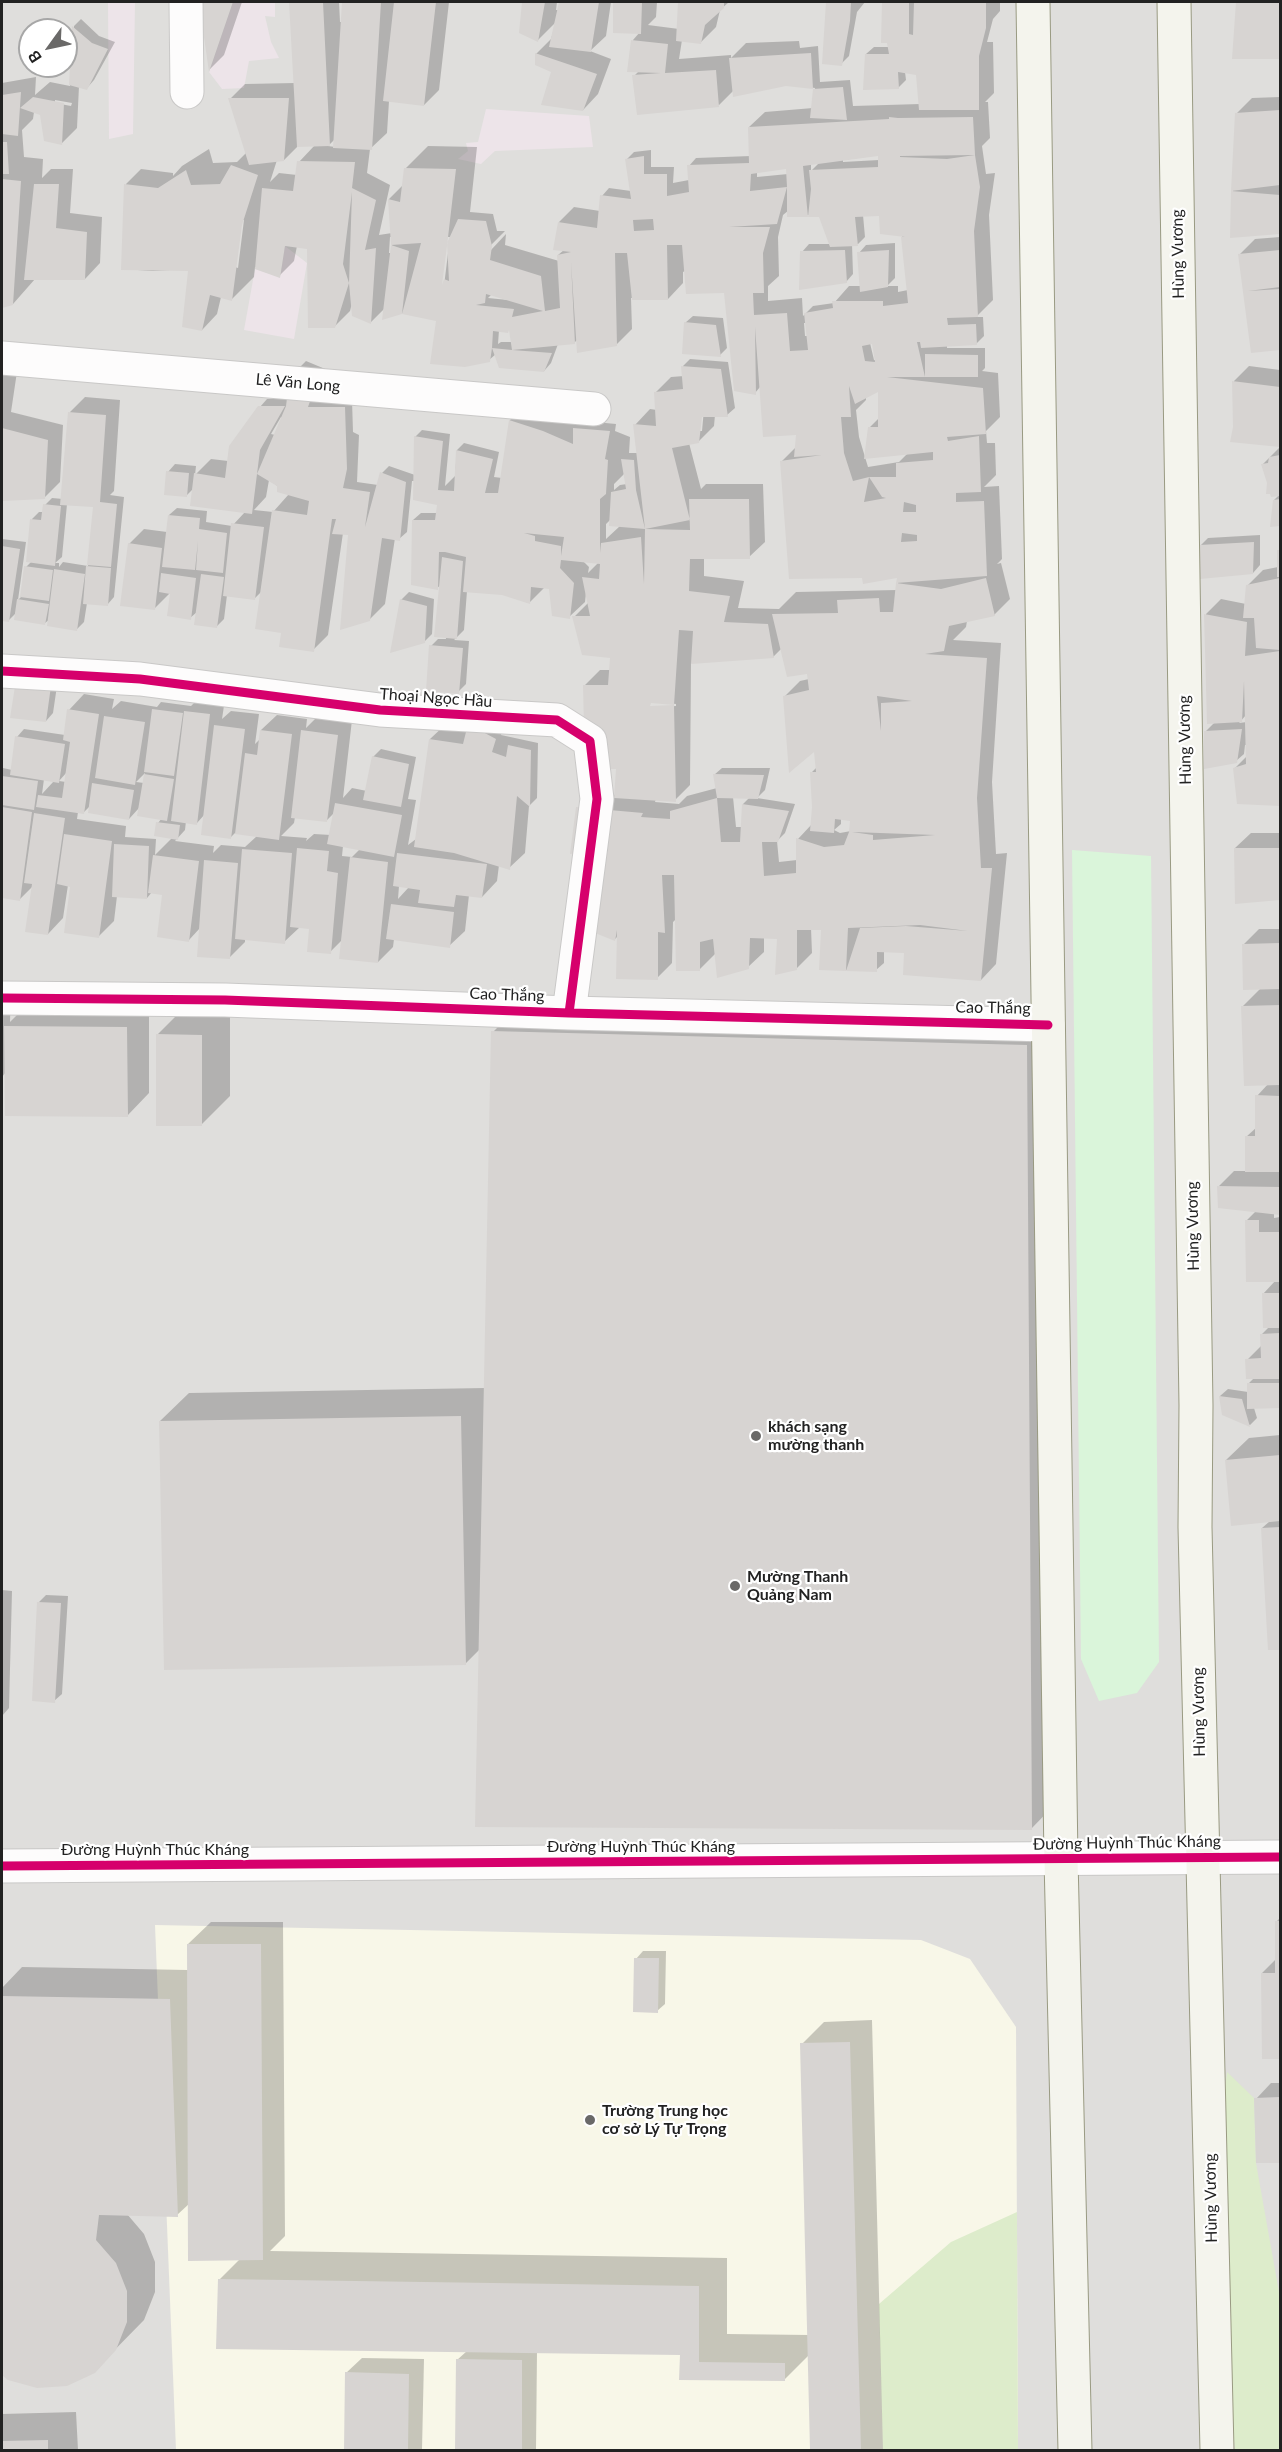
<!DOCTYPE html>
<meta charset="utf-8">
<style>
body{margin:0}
#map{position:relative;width:1282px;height:2452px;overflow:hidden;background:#f0eeeb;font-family:Lato,sans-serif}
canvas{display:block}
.frame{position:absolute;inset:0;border:3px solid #222;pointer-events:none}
.north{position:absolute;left:18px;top:18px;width:60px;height:60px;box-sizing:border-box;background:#fff;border:2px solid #a7a7a7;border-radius:50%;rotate:237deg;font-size:16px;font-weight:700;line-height:24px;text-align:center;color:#222}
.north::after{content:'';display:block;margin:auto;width:21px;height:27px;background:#6a6968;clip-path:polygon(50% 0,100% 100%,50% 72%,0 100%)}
</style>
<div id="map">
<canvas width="1282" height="2452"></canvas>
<div class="frame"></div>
<div class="north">B</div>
</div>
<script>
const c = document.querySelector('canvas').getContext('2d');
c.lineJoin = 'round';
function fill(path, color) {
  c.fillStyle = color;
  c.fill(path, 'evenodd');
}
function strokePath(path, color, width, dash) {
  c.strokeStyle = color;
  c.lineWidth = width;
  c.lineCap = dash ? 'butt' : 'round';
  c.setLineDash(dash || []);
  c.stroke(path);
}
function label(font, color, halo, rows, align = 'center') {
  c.font = font + ' Lato,sans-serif';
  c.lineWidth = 4.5;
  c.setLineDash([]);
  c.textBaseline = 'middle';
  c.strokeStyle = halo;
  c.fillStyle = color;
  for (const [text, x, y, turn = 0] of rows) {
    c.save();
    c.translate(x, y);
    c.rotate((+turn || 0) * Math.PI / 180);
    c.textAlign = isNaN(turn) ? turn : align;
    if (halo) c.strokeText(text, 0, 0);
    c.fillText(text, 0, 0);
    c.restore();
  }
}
fill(new Path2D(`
 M2 2H1280V2450H2ZM30 30H66V66H30Z`), '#dfdedc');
fill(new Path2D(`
 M108 2H135L133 134 109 139Z
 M233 2H275V17L265 16 271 42 279 58 249 61 244 88 222 89 209 72Z
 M486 109 589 116 593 147 495 151 481 164 458 159 468 151 466 143 478 142Z
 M285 246 307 263 294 339 244 330 255 269 280 277Z`), '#ede4e9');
fill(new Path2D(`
 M155 1925 921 1940 970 1959 1016 2027 1018 2450H176Z`), '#f8f7e8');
fill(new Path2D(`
 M1227 2072 1254 2098 1256 2163 1280 2298V2450H1235L1211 2212Z
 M1017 2212 1018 2450H883L879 2304 951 2242Z`), '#ddeccb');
fill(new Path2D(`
 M1072 850 1151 856 1159 1662 1137 1693 1099 1701 1081 1659Z`), '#daf5da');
fill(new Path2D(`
 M200 2H242L224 55 210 69Z
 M291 2H339L340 22H342L343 2H449L439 90 424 105 389 101 387 133 370 149 367 173 390 185 379 235 392 233 389 199 404 184 406 168 428 146 477 147 470 212 493 214 497 231H505L491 245V250L506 234 505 245 559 261 558 255 564 250 559 222 574 207 600 211 602 196 609 188 631 191 627 159 634 152 651 150V167H674L673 183 689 180V166L696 158 751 156 749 127 765 112 813 108 815 88 786 84 734 90 719 105 634 76 639 71 633 40 640 32H614L616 2H657L656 17 648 25 679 29 681 2H729L720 10 716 27 701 42 682 40 679 59 731 55V58L746 43 799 41 800 48 818 46 820 82 850 80 853 106 920 104 917 73 905 72 906 80 898 88 866 54 874 47H889L888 41H882L883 2H1000V11L993 19 987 42H993L994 93 985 102H988L990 138 982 146 986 174 995 173 989 215 993 300 976 317H983L984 336 976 344 947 345V348H985V368L982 371 998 373 1000 417 986 431 987 443H995L996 475 984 487 999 486 1002 559 997 564 1001 563 1010 599 994 615 967 621 966 627 953 640 1001 643 992 782 996 854 1007 853 996 964 981 980 906 951H884V963L876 970H845L823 929 811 928 812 953 796 969 778 937H764V952L748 967 716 953 699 970 676 919 673 922 672 963 657 978 618 936 615 939 578 808 593 793 616 795 617 768 585 685 600 670H611L612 657 574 617 589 602 586 592 585 602 569 617 551 588 545 587 529 603 497 592 467 591 464 630 454 640 469 641 466 684 458 692 431 646 438 639H446L441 585 437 588 413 520 421 513H438L439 501 415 481H412L407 532 399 539 395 538 385 604 369 620 350 533H343L328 635 313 650 283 631 262 591 255 598 227 595 224 619 217 626 197 612 190 618 172 591 154 609 129 544 144 529 167 532 169 515 177 508 207 511 206 522 232 526 245 512 194 488 186 496 168 472 175 464 196 466 195 475 211 459 228 461 260 407 267 399H288L291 376 306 361 330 371 352 400 353 432 359 435 357 482 378 485 382 473 389 466 415 475V437L422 430 450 434 445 486 455 476 457 450 464 443 499 452 494 477 502 478 510 420 533 398 595 422 616 424 615 431 630 437 629 453H638L635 425 650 409 657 410 656 392 671 377 684 376 683 366 690 359 728 362 735 408 727 415H715L714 426 698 442 689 443 701 489 706 484H763L765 542 749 557H704V576L744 581 738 608 779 609 796 592 897 590 899 576H863L782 461 797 446 798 433 760 387 755 393 725 292 685 271 683 272V283L668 299 631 298 632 329 616 345 578 339 574 343 558 344 551 363 544 371 496 354 489 360 439 320 402 313 383 318 385 308 371 322 352 303 350 311 334 327 308 248 297 246 294 261 279 276 255 267 254 277 231 300 221 297 217 314 202 330 191 266 188 269 153 271 122 269 126 184 141 169 173 173V176L182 166 209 149 213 163 237 162 247 152 230 99 245 84 295 83ZM335 139V147L328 146ZM315 145 299 162 297 175 279 173 270 182 277 160H284L298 146ZM879 155V160L843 162V160ZM819 163 811 171V164ZM788 167V174L757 177V172ZM789 210V215H820L830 244H809L802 252 846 282 853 274 852 244H858L865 237 863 215H881L902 235 908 290 898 292V286H887L895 278V243L866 245 859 253 861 286H849L834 303 813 306 803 316 802 298 768 301V286L779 276 778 237 783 215ZM242 220H244L238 268 235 267ZM390 237H392V253H389ZM447 237H450L443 294 439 301ZM492 294 508 299V300L488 298ZM804 323H806L808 336H805ZM510 329 512 342H501L498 344 499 330ZM873 342 876 360H874L870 343ZM879 388V418L869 428 908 453 899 462 868 467 859 437 856 410 866 400V397ZM701 409H704L702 431H699ZM281 417 283 418 275 435 271 434ZM625 473 627 484 620 485 614 490V484ZM269 480 289 494 273 512 254 510 266 497ZM611 519 620 526 606 539V524ZM583 561 599 562 588 573 589 567ZM782 648 809 672V679L800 681 785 696 815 750 817 767 812 772V824L798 839 797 860 779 862 777 841 785 833 795 804 757 798 765 790 770 768H722L714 775 717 788 687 796 679 804 655 802 656 799 675 800 690 785 691 663 773 657ZM650 701 676 704V706L649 708ZM733 797H750L743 804 742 827H736ZM841 818 852 819 851 831 840 833 834 830 841 824Z
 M523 2H557L556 10H558L560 2H611L606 36 590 51 611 59 598 94 583 110 553 71 536 54 551 39 556 22 538 40 521 32Z
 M827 2H865L857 12 849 56 841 64 827 22Z
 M1238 2H1280V58L1234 57Z
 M81 19 99 36 115 42 94 80 87 88 79 86 77 128 62 143 41 114 34 112 33 119 22 130 24 157 43 159 42 178 51 169H73L70 213 102 217 100 263 85 279H35L13 304 2 306V83L36 77 35 95 50 82 70 86 74 26ZM55 100 72 103 71 106 55 103Z
 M1280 97V232L1231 236 1236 114 1252 98Z
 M1280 237V349L1252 352 1240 254 1255 239Z
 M693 316 723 318 727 348 720 355 685 323Z
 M2 362 18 365 11 412 63 425 60 482 44 498 2 499Z
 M1249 366 1280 370V445L1232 441 1234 427V381Z
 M85 397 120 400 114 491 110 495 124 497 114 597 107 605 87 603 84 622 77 629 50 619 45 623 17 612 9 620 2 619V539L26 542 18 600 22 596 26 567 32 561V519L39 512H44L45 505 52 498 63 499 70 412ZM67 504 94 506 88 566 63 562 59 567V563H55L62 557Z
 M1280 447V525H1272L1274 500 1280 494 1268 483 1263 464Z
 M1260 535V565L1253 573 1200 546 1208 538Z
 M1280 549V805L1239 803 1234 769 1247 756V745H1245L1244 754 1236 761 1206 731 1215 722H1209L1206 614 1221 599 1246 604 1248 585 1263 570 1278 567V551ZM1246 715 1247 722 1239 723Z
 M409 592 434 599 432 634 424 642 401 600Z
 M58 679 53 713 46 721 12 716Z
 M84 694 114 699 112 709 121 701 157 707 161 702 191 706 201 696 225 699 222 719 231 711 259 714 255 744 260 739 261 730 277 715 307 719 306 728 318 716 352 720 343 798 352 788 367 791 373 757 381 749 416 757 408 799 416 800 408 845 416 839 430 739 446 724 502 732 501 735 538 743 537 798 529 806 525 853 509 868 499 865 497 881 482 897 469 895 465 931 449 946 394 939 393 947 378 962 343 939 330 952 310 928 300 927 284 942 245 939V942L229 958 200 928 189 940 164 894 152 892 147 898 117 896 114 921 98 937 71 885H68L63 918 48 934 33 886 19 900 2 897V770L3 768 12 770 17 737 24 729 65 735 69 710ZM67 772 66 782 59 781ZM145 773 144 783 136 782ZM44 779 54 781 42 794ZM90 806 129 819 139 808 162 818 158 823 173 837 155 855 156 839 125 837 126 826 77 819 78 812H84ZM335 812 331 835 314 834 306 841 307 838 281 836 294 823 295 817 326 821ZM205 814 231 837 235 833 257 836 245 847 221 845 213 853 214 846 175 841 185 830 186 821 197 823ZM343 846 360 849 352 857 342 856ZM399 886 409 887 398 899Z
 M1251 833H1280V899L1236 903 1235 848Z
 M1259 929H1280V1213H1274V1218L1280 1217V1407L1254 1408 1257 1418 1250 1425 1223 1414 1220 1396 1228 1389 1248 1392V1384L1254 1378 1247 1360 1262 1345 1261 1335 1270 1326 1263 1294 1276 1280 1247 1220 1256 1211 1219 1186 1234 1171H1247L1246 1137 1257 1127V1096L1269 1083 1242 1007 1261 988 1244 944Z
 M2 986H11L10 1022 28 1004 149 1005V1093L127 1116 6 1072 2 1077Z
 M522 1003 1055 1017 1060 1799 1032 1828 480 1649 465 1664 160 1421 189 1393 485 1388 493 1032Z
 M186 1006 230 1007V1096L201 1125 157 1035Z
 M1280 1435V1648L1269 1649 1262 1528 1270 1521 1226 1460 1249 1438Z
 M2 1590 12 1591 9 1708 2 1716Z
 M46 1595 68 1596 62 1694 54 1701 39 1602Z
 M1280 1918V2058H1263L1262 1973 1276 1959V1922Z
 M211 1922H283L285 2236 270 2251 727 2258V2334L809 2335 802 2044 824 2022 872 2020 883 2450H812L809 2355 784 2380 681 2379V2354L537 2352 536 2450H457V2360L467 2351 219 2280 240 2259 190 2203 177 2215 127 2214 144 2234 155 2262V2292L144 2320 94 2371 9 2378 2 2373V1988L22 1967 188 1970V1944Z
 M643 1951H666L665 2004 657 2011 636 1959Z
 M1271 2083H1280V2161L1257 2162 1256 2099Z
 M362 2358 424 2359 422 2450H345L346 2373Z
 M76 2412 78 2450H2V2414Z`), '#0003');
fill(new Path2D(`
 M199 2H233L209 72Z
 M289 2H323L330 146 297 147Z
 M342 2H381L372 150 333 148Z
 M394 2H436L424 106 383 101Z
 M522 2H545L538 42 519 33Z
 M559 2H599L591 52 549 47Z
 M613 2H642L641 34 613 33Z
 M678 2H724V8L705 25 701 44 676 41Z
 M826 2H851L850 21 842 66 822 64Z
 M882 2H909V34L913 35 914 2H986V28L979 56V110H919L916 75 898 72 899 89 863 90 865 54H889L887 43H881Z
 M1236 2H1280V59H1232Z
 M72 26 92 43 108 49 87 90 69 85Z
 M631 40 668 44 665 73 716 70 719 107 637 115 632 75 661 73 627 72Z
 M535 53 597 74 583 111 541 105 551 72 535 65Z
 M811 53 813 89 786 86 733 97 729 58Z
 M843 87 847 120 810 118 813 89Z
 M21 92 18 136 2 134V95Z
 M33 97 64 103 62 145 44 141 40 115 20 108Z
 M228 98H289L284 161 249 165Z
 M1280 110V185L1231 191 1235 113Z
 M889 117 898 118 973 117 975 155 980 187 974 231 978 317 947 318 948 325 976 324 977 345 921 348 920 342H917L925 377H887L983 388 986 434 947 437 948 441 979 436 981 492 956 493V502L984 501 987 576 896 583 897 578 863 584 862 578 789 579 780 461 822 455 794 457 796 435 763 437 755 327 756 395 734 391 724 293 686 294 682 245H667L668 300H632L627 253H615L617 346 577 353 571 262 575 344 512 350 552 353 544 372 499 368 492 348 490 362 465 367 430 364 436 321 402 314 382 320 391 245 388 199 400 202 404 168 456 169 447 246 442 285 444 279 449 281 447 243 458 219 486 221 492 246 490 260 541 276 545 311 560 308 557 255 571 252 553 250 558 222 597 228 600 195 631 199 625 159 644 156V174H667V196L689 192 687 165 749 163 748 127 889 119ZM975 155 947 159 900 157V156ZM878 156V167L809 170 811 189 808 217 803 166ZM786 169 787 187 750 191 751 174ZM787 187V217H819L830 247 858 246 855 217 879 216 880 234 905 237H901L908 303 883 306V301H832L833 308 804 313 808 350 790 351 787 313 754 315 753 293H764L763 253 770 227H729L777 224ZM653 219 654 230 634 231 633 220ZM421 243 402 314 409 251 391 245ZM486 294 543 311 512 317 514 309 476 305 485 303ZM509 330 512 350 492 348 493 331 508 333ZM872 344 875 362 865 361 862 346ZM849 386 855 404 878 392V427H868L864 459 933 452V460L896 463V477H869L882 497 886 498 864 502 869 477 853 481 844 453 841 417H851ZM904 502 916 505V512H903ZM902 533 917 535V541L901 542Z
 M2 142H7L9 174H2Z
 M297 161 355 162 352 188 376 200 365 250 376 248 371 324 352 316 349 283 352 192 343 264 349 283 335 328H308L307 249 285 246 280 278 255 269 262 188 293 191Z
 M231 165 258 175 242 225 232 301 210 295 202 331 182 327 188 271 121 270 124 184 158 188 186 170 191 185 220 184Z
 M2 179 21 181 13 305 2 308Z
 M34 184H59L56 228 87 232 85 280H24Z
 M1231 191 1280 195V234L1230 238Z
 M845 250 847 283 799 290 800 251Z
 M889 250 888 287 860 292 857 252Z
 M1280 250V287L1248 291 1280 289V350L1251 353 1238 254Z
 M684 322 716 325 721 357 682 354Z
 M925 354 978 355V377H925Z
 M681 366 721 369 728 417H702L699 443 672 448 690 520 645 529 609 526 611 492 626 489 621 459 634 460 636 490 645 529 633 424 656 426 654 392 683 389Z
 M290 375 315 387 308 407H345L347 469 343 488 370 492 365 527 380 472 406 482 400 541 382 538 370 621 340 630 348 535 332 534 336 519H332L314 652 279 647 281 633 255 629 272 510 307 515 309 501 277 492V486L257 474 286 406Z
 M1232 381 1280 387V447L1230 442 1233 427Z
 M258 406H285L260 450 252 514 190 506 194 473 225 478 229 446Z
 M68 412 106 415 100 502 117 504 111 567 87 565 93 507 60 505Z
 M509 420 543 431 573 444V428L610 431 605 459 608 460 606 494 600 499V553L601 543 641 537 644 584 645 529 690 530 689 499H749L750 559H690L689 591 730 596 724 622 768 624 774 658 691 664 693 631 679 630 674 705 651 703 650 706 674 705 676 802 614 798 616 769H585L583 685H608L610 658 582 655 572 616H590L582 577 599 579 600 564 561 560 560 568 574 583 570 619 552 616 549 589 531 587 530 604 502 595 463 592 466 557 445 552H439L438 590 411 585 412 520H435L437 505 413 500 414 436 443 441 438 490 454 491 456 450 493 459 485 493H498ZM524 533 564 537 561 556V546L535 541V536Z
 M2 428 48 440 45 499 2 501Z
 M1280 455V496L1271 497 1270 494H1266L1267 483 1261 464 1268 463 1269 457Z
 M166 471 189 473 187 497 164 495Z
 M1280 499V526L1270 527 1273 500Z
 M43 504 61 506 55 566 26 562 30 519 41 520Z
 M168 515 200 518 199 529 227 533 223 573 196 570 198 541 195 570 162 567Z
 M231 523 264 527 255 600 223 596Z
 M1254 542 1253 574 1200 579 1199 545Z
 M128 543 162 548 155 610 120 606Z
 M2 546 20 549 9 622 2 621Z
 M1277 550H1280V577H1277Z
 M442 557 463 561 457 639 434 637Z
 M24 566 53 570 49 601 20 597Z
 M86 566 111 568 108 606 83 604Z
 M54 569 85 574 77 631 47 626Z
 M161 573 196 578 191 620 167 616 170 594 159 592Z
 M201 574 224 577 217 628 194 625Z
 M986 578 995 616 949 626 944 651 925 654 987 658 977 798 981 868H992L981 981 903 975 904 953 877 952V972L846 971 860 928 906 926 968 931 920 925 848 928 846 971 819 970 821 930H797V970L775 975 777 939 750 938 749 969 717 978 713 939 700 942V971H676L674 875H662L665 933 658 932V980L616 979 617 930 615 941 585 929 584 856 608 851V849L570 854 576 807 643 813 641 817 670 819V811L717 798 721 842H740L742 804 789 811 778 842H762L764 876 796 873V838L824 847 844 845 849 832 850 821 835 819 834 833 810 831 812 807 810 772H816L814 752 789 773 783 696 809 690 807 674 787 677 772 614 838 613 837 600 879 598 880 612H893L896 583 941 589ZM877 696 912 701 881 703V731ZM852 832 935 835 873 840V835Z
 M1280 578V650L1256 648 1254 618H1243L1246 585Z
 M17 599 49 604 45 625 14 620Z
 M400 599 427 606 425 643 390 653Z
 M1204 614 1247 622 1245 656 1280 651V806L1237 804 1233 768 1246 764 1244 681 1242 722 1207 724Z
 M429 645 463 648 459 694 426 691Z
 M16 680 51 686 46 722 10 718Z
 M67 709 99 714 84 814 36 807 38 795 62 798 70 742 63 740Z
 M152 709 183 713 174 776 144 772Z
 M184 711 210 714 197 825 171 821Z
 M104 716 145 722 135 785 95 778Z
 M468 724 496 739 492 752 506 757 508 745 531 750 530 807 517 796 510 870 454 853 414 847 429 739 463 744Z
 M214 725 245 729 231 839 201 835Z
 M1242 729 1237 763 1204 769V731Z
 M260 730 292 734 279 840 235 834 245 753 257 755Z
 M301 730 338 735 327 822 291 818Z
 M15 736 65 744 59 783 10 775Z
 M372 756 409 764 401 807 363 800Z
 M144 774 174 779 167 821 137 816Z
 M713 774 764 775 758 799 717 798Z
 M2 776 38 781 34 810 2 805Z
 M92 783 134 790 129 820 88 813Z
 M335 803 402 815 394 857 327 844Z
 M2 807 32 812 20 901 2 898Z
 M34 813 65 818 48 935 25 932 32 884 24 883Z
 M156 822 180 825 178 840 154 836Z
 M64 834 112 841 99 938 64 933 70 887 57 884Z
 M114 844 149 846 147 899 112 897Z
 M297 848 329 851 327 871 338 873 331 954 307 952 309 929 290 927Z
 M1234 848H1280V900L1235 904Z
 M242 849 292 853 285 944 235 939Z
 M397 853 487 864 482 898 456 895 454 907 418 903 420 890 393 886Z
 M153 855 199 861 189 942 157 937 162 895 148 893Z
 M350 857 388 862 378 963 339 959Z
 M204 860 238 863 230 959 197 957Z
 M391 904 454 912 450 948 386 939Z
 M1280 943V989L1243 990 1242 944Z
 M1280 1005V1085L1244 1086 1241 1006Z
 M4 1026 127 1027 128 1117 5 1116Z
 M491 1031 1027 1045 1032 1830 475 1827Z
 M156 1034 202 1035V1126H156Z
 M1255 1095 1280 1096V1172H1245V1136H1255Z
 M1217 1186 1280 1187V1215L1218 1208Z
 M1245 1220H1259V1232H1280V1282H1246Z
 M1262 1293H1280V1328H1263Z
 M1280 1333V1379H1246L1245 1359 1261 1358 1260 1334Z
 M1247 1383H1280V1408L1247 1409Z
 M1219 1396 1242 1399 1250 1427 1222 1415Z
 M461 1416 466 1665 164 1670 159 1421Z
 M1280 1455V1521L1231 1526 1225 1460Z
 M1280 1527V1650H1268L1261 1528Z
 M37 1602 61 1603 55 1703 32 1701Z
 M1275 1921H1280V2059H1262L1261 1973H1275Z
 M187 1944H261L263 2260 188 2261Z
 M634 1958H659L658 2013 633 2012Z
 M2 1996 170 1999 178 2217 99 2215 96 2240 116 2263 127 2291V2322L116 2350 95 2373 67 2386 37 2388 8 2380 2 2375Z
 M850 2042 861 2450H810L800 2043Z
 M1280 2097V2163H1256L1254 2098Z
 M218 2279 699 2286V2362L785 2363V2381L679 2380 680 2355 216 2349Z
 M456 2359 522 2360V2450H455Z
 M345 2372 409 2374 408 2450H344Z
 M48 2440V2450H2V2441Z`), '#d7d4d2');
const minor = new Path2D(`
 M186 2 187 92
 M2 358 594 409
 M2 671 140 679 380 710 557 720 590 741 597 799 569 1013
 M2 998 225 1000 569 1013 1048 1025`);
const tertiary = new Path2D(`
 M2 1866 1280 1857`);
const secondary = new Path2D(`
 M1033 2 1061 1859 1075 2450
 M1174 2 1196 1405 1195 1527 1217 2450`);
strokePath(minor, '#c9c8c7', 35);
strokePath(tertiary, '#c9c8c7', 35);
strokePath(secondary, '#999a82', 35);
strokePath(minor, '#fdfcfc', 33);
strokePath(tertiary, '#fdfcfc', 33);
strokePath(secondary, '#f4f4ed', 33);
strokePath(new Path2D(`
 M2 671 140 679 380 710 557 720 590 741 597 799 569 1013
 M2 998 225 1000 569 1013 1048 1025
 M2 1866 1280 1857`), '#d6006c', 9);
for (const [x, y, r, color] of [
 [756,1436,6,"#6a6968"],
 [735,1586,6,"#6a6968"],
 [590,2120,6,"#6a6968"]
]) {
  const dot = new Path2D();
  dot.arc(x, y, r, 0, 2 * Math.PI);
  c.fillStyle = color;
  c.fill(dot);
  strokePath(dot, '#fff', 2);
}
label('16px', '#222', '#fff', [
 ["Hùng Vương",1178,254,-91],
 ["Lê Văn Long",298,383,5],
 ["Thoại Ngọc Hầu",436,698,4],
 ["Hùng Vương",1185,740,-91],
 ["Cao Thắng",507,995,2],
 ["Cao Thắng",993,1008,1],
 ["Hùng Vương",1193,1226,-91],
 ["Hùng Vương",1199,1712,-91],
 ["Đường Huỳnh Thúc Kháng",1127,1843,-1],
 ["Đường Huỳnh Thúc Kháng",641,1847],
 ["Đường Huỳnh Thúc Kháng",155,1850],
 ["Hùng Vương",1211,2198,-91]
]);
label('bold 16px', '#222', '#fff', [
 ["khách sạng",768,1427],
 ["mường thanh",768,1445],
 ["Mường Thanh",747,1577],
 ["Quảng Nam",747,1595],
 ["Trường Trung học",602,2111],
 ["cơ sở Lý Tự Trọng",602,2129]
], 'left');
</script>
